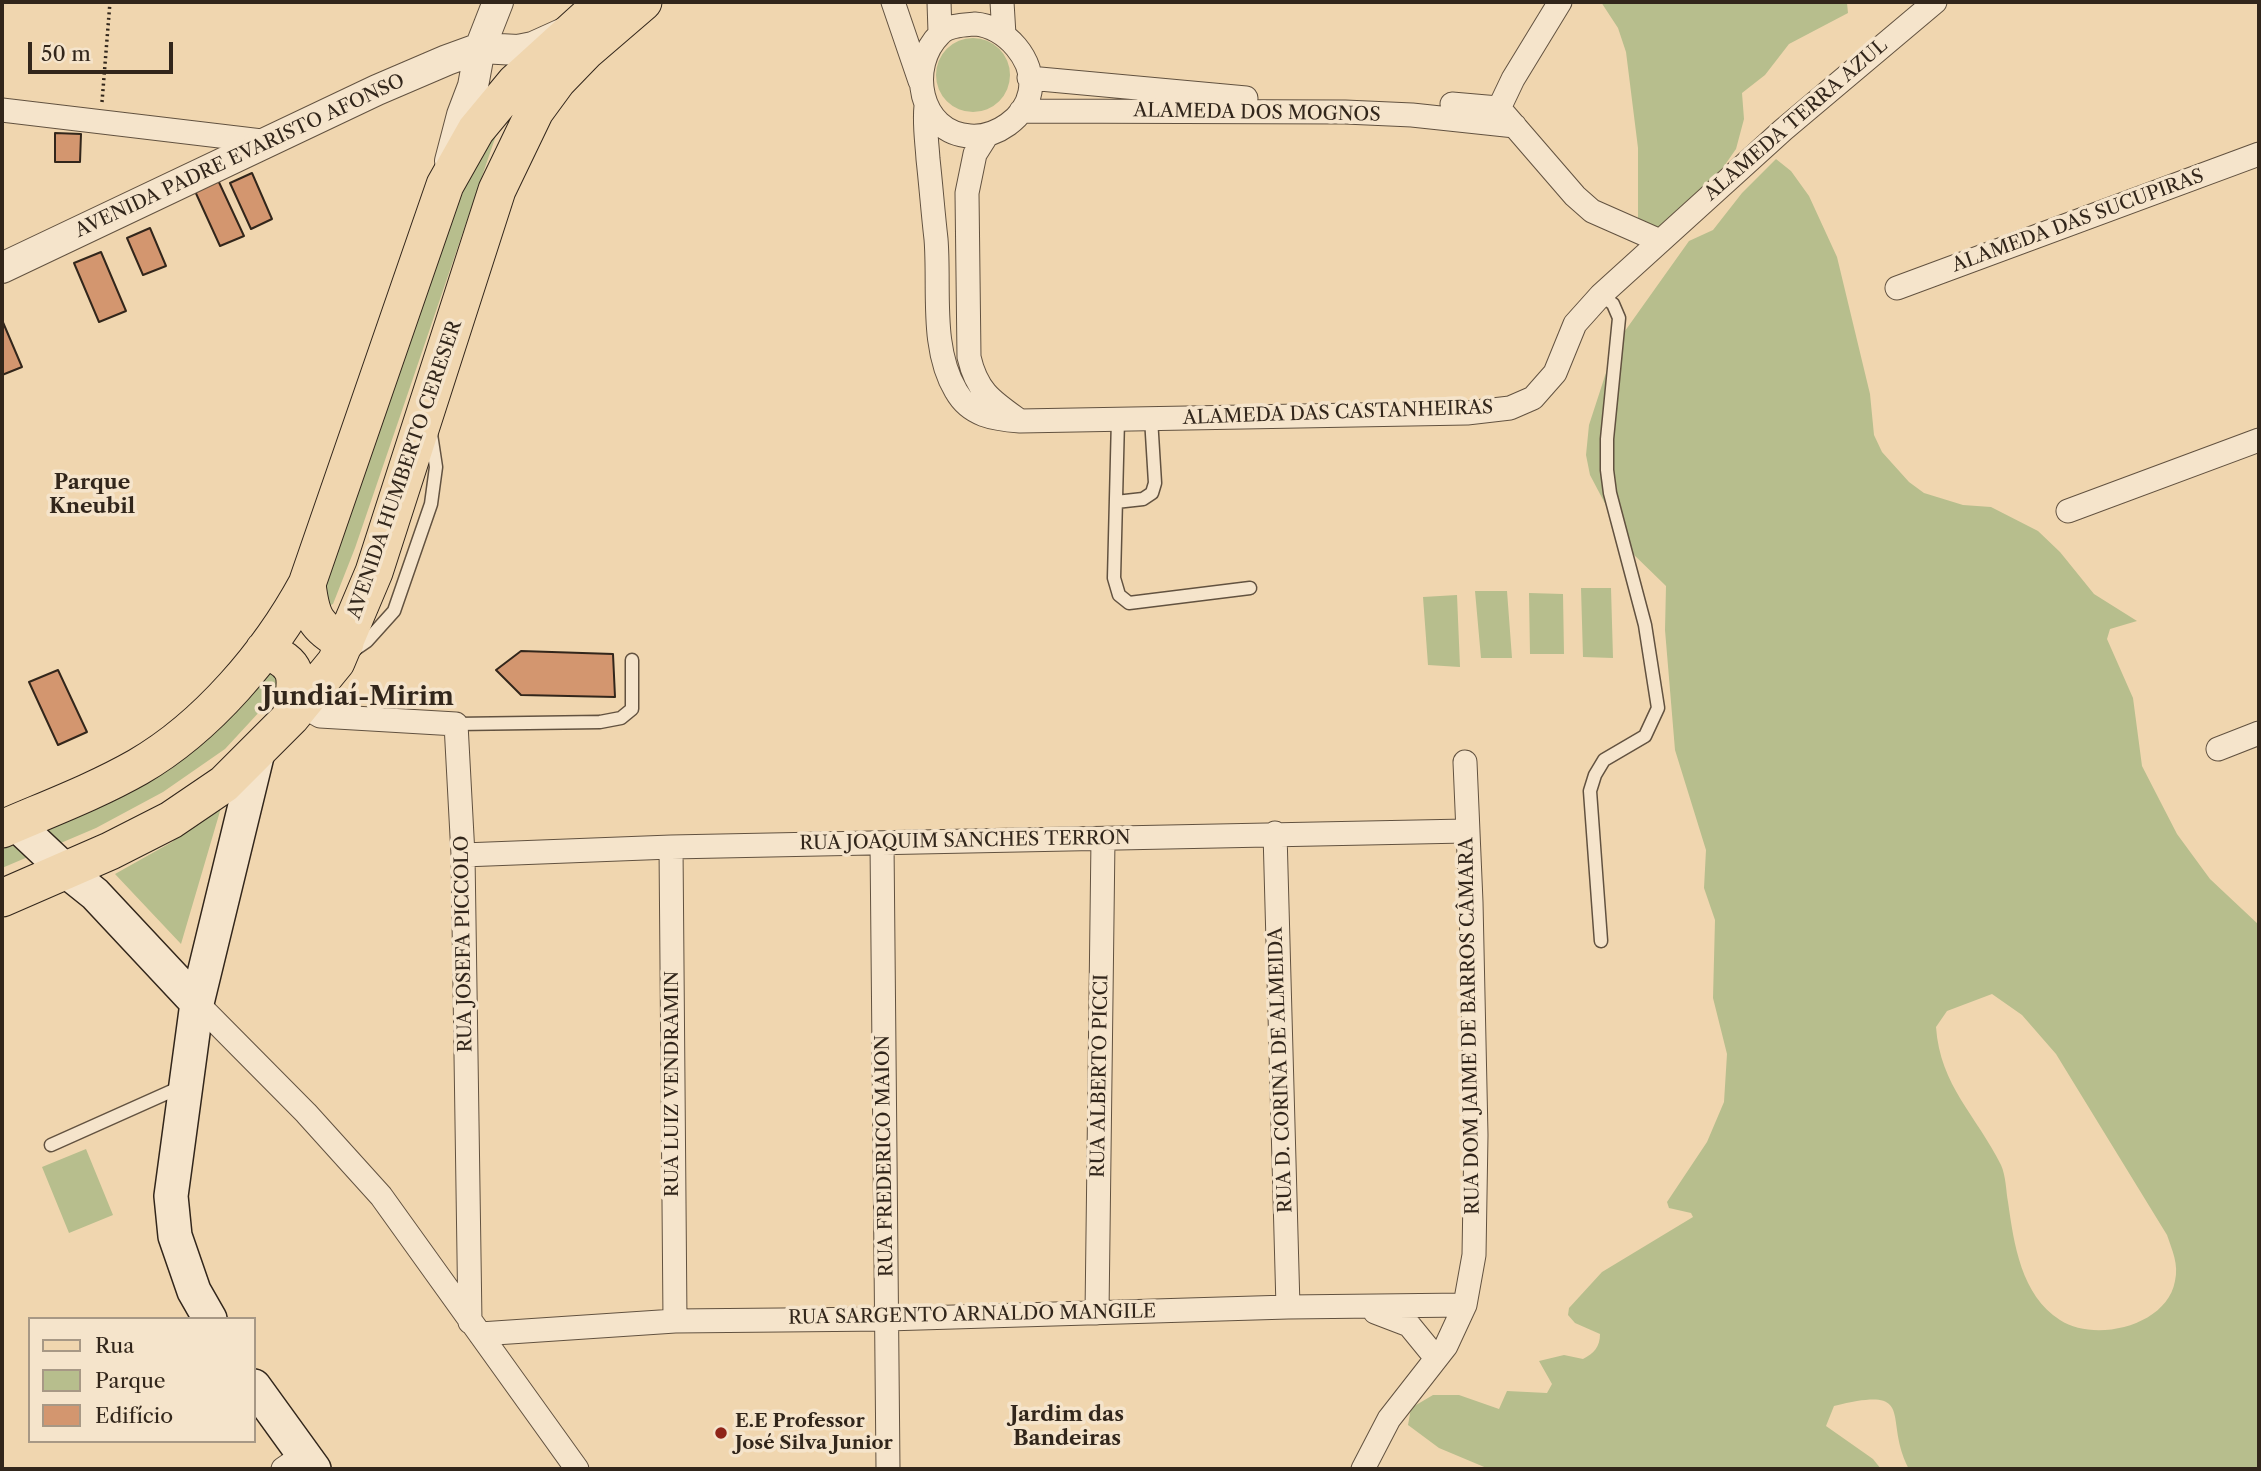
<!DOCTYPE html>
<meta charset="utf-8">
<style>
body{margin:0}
#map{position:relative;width:2261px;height:1471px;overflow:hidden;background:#f0d6af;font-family:"Libre Caslon Text",serif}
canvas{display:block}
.frame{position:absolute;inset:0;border:4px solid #32261b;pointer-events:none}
.legend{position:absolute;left:28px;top:1317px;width:228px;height:126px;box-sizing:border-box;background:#f5e4cb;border:2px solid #a79885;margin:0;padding:9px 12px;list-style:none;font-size:21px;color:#32261b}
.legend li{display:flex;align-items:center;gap:14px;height:35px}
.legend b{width:35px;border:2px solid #a79885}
.scale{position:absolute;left:28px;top:42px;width:145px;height:32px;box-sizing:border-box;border:4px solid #32261b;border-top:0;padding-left:9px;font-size:21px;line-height:24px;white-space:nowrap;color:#32261b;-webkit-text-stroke:5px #f5e4cb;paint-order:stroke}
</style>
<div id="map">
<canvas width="2261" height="1471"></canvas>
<div class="frame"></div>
<ul class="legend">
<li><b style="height:9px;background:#f0d6af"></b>Rua</li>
<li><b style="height:19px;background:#b7be8d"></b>Parque</li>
<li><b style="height:19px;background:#d3966f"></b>Edifício</li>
</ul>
<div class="scale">50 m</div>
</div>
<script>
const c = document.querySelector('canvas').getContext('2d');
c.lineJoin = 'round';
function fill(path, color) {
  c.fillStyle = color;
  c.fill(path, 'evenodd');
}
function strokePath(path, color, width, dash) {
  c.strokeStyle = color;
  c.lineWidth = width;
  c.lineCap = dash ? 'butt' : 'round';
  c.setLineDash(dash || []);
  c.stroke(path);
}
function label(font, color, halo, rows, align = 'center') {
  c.font = font + ' "Libre Caslon Text",serif';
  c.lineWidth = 7;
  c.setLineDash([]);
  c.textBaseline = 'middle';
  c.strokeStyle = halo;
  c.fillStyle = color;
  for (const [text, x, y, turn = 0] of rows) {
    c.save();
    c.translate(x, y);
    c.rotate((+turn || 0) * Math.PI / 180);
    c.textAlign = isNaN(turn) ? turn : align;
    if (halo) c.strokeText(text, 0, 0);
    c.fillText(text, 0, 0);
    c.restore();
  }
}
fill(new Path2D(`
 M1601 2H1840L1847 3 1848 13 1789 44 1765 75 1742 93 1744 119 1736 149 1697 205 1655 231 1638 222V148L1626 52 1618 28Z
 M936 75a37 37 0 1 1 74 0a37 37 0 1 1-74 0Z
 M505 109 355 548 333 604 322 609 316 599 465 172Z
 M1776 159 1791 171 1809 196 1837 257 1870 394 1874 435 1882 452 1909 482 1924 493 1963 505 1991 507 2038 531 2060 552 2094 594 2137 621 2110 629 2107 639 2133 698 2142 766 2177 834 2210 879 2259 925V1469H1909C1882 1418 1919 1385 1834 1406L1826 1426 1873 1459 1881 1469H1489L1439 1448 1408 1425 1411 1408 1433 1395H1459L1499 1409 1507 1391 1547 1393 1552 1384 1539 1361 1564 1355 1583 1359C1594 1353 1600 1347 1600 1334L1575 1323 1568 1315 1569 1308 1602 1272 1693 1217 1691 1213 1669 1208 1667 1202 1707 1142 1724 1102 1727 1054 1713 998 1715 920 1704 888 1706 850 1675 750 1665 630 1666 586 1630 551 1590 475 1586 455 1589 425 1615 345 1689 241 1713 230 1742 193ZM1992 994 2022 1015 2056 1054 2167 1235C2172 1250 2179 1264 2175 1281 2167 1326 2095 1343 2060 1320 2021 1295 2014 1244 2008 1202 2006 1191 2006 1176 2001 1165 1977 1116 1940 1086 1936 1027L1947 1011Z
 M1581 588H1611L1613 658 1583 657Z
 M1475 591H1507L1512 658H1481Z
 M1529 593 1563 594 1564 654H1530Z
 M1457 595 1460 667 1428 665 1423 597Z
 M264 669 278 674 274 696 225 749 163 792 96 828 2 868V848L30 836Z
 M223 801 181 944 115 874 172 842Z
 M86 1149 113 1215 69 1233 42 1167Z`), '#b7be8d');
const building = new Path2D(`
 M55 133 81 134 80 162H55Z
 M252 173 272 219 251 229 230 183Z
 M217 178 244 236 220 246 194 189Z
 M150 228 166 266 143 275 127 238Z
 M101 252 126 311 99 322 74 263Z
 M2 320 22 367 2 375Z
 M521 651 613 654 615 697 521 695 496 670Z
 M58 670 87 732 58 745 29 682Z`);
fill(building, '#d3966f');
strokePath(building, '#32261b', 2);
const service = new Path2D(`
 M1118 419 1114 578 1119 595 1129 603 1250 588
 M1116 502 1143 499 1152 493 1155 483 1151 418
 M351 652 367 641 394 611 431 504 436 467 431 434
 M456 724 600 722 621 718 632 709V660
 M1601 941 1590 791 1595 775 1604 760 1645 736 1658 708 1645 625 1610 493 1607 470V439L1619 318 1613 304 1601 295
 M51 1145 183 1086`);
const minor = new Path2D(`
 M893 2 920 81
 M939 2 940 32
 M1002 2 1004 35
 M975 24C1005 26 1036 60 1030 92 1025 118 996 138 970 136 919 133 907 66 940 34 948 25 964 25 975 24Z
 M1029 78 1246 98
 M1452 104 1498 108
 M926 106C924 124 927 142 928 159 931 186 933 213 936 239 940 288 930 348 956 391 970 416 994 419 1020 421L1467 413 1510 408 1533 398 1555 373 1575 324 1601 295 1783 130 1935 2
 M2 110 270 142
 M1021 111 1345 112 1412 115 1515 126
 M1505 115 1575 196 1592 211 1660 241
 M1493 121 1513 79 1560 2
 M987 135 975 154 967 193 969 357C977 392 992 401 1020 421
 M1897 288 2259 154
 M2068 511 2259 440
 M301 705 320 716 456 724 463 855 470 1322
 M2218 749 2259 733
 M1275 833 1288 1307
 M882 843 888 1469
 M671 847 675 1321
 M463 855 671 847 1466 831
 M197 1003 306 1113 381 1196 577 1469
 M1375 1312 1409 1325 1436 1358
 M1097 1313 1103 839
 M480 1334 675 1321 887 1319 1288 1307 1465 1305
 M283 1469 303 1455
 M1363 1469 1389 1419 1446 1346 1465 1305 1474 1255 1476 1135 1471 902 1465 762`);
const tertiary = new Path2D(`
 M450 161 462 115 473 86 480 48 498 2
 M2 268 377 90 447 60 480 48 518 50 533 47 564 33`);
const secondary = new Path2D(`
 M15 823 65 870 95 894 197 1003
 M210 1319 194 1291 175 1236 171 1196 197 1003 258 752
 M254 1386 314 1469`);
const primary = new Path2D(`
 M307 584C311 617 315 627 345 643
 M264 650C304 665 296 680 291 717
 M2 829C48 809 94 792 138 767 207 727 269 654 307 584L445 185 476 130 515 83 604 2
 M2 898 110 851 171 820 224 784 291 717 336 662 374 572 497 190 535 111 557 81 586 51 643 2`);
strokePath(service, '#625240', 15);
strokePath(minor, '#625240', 25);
strokePath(tertiary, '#625240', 32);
strokePath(secondary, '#32261b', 36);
strokePath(primary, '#32261b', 39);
strokePath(new Path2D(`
 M102 102 110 2`), '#32261b', 3.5, [2, 3.5]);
strokePath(service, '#f5e4cb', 12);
strokePath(minor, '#f5e4cb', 23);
strokePath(tertiary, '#f5e4cb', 30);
strokePath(secondary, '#f5e4cb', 33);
strokePath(primary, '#f0d6af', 37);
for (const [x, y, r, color] of [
 [721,1433,7,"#8f2418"]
]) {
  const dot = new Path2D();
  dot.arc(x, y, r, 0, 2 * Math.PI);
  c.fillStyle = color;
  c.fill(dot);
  strokePath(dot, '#f5e4cb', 2.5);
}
label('19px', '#32261b', '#f5e4cb', [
 ["ALAMEDA DOS MOGNOS",1257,113,1],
 ["ALAMEDA TERRA AZUL",1796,120,-41],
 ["AVENIDA PADRE EVARISTO AFONSO",240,156,-25],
 ["ALAMEDA DAS SUCUPIRAS",2078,221,-20],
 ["ALAMEDA DAS CASTANHEIRAS",1338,413,-2],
 ["AVENIDA HUMBERTO CERESER",405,470,-71],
 ["RUA JOAQUIM SANCHES TERRON",965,841,-1],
 ["RUA JOSEFA PICCOLO",464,944,-91],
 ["RUA DOM JAIME DE BARROS CÂMARA",1470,1026,-91],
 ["RUA D. CORINA DE ALMEIDA",1281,1070,-92],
 ["RUA ALBERTO PICCI",1100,1076,-89],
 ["RUA LUIZ VENDRAMIN",673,1084,-90],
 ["RUA FREDERICO MAION",885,1156,-91],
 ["RUA SARGENTO ARNALDO MANGILE",972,1315,-1]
]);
label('bold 19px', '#32261b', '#f5e4cb', [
 ["E.E Professor",735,1422],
 ["José Silva Junior",735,1444]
], 'left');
label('bold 21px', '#32261b', '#f5e4cb', [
 ["Parque",92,483],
 ["Kneubil",92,507],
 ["Jardim das",1067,1415],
 ["Bandeiras",1067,1439]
]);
label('bold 26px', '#32261b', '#f5e4cb', [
 ["Jundiaí-Mirim",358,697]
]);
</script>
